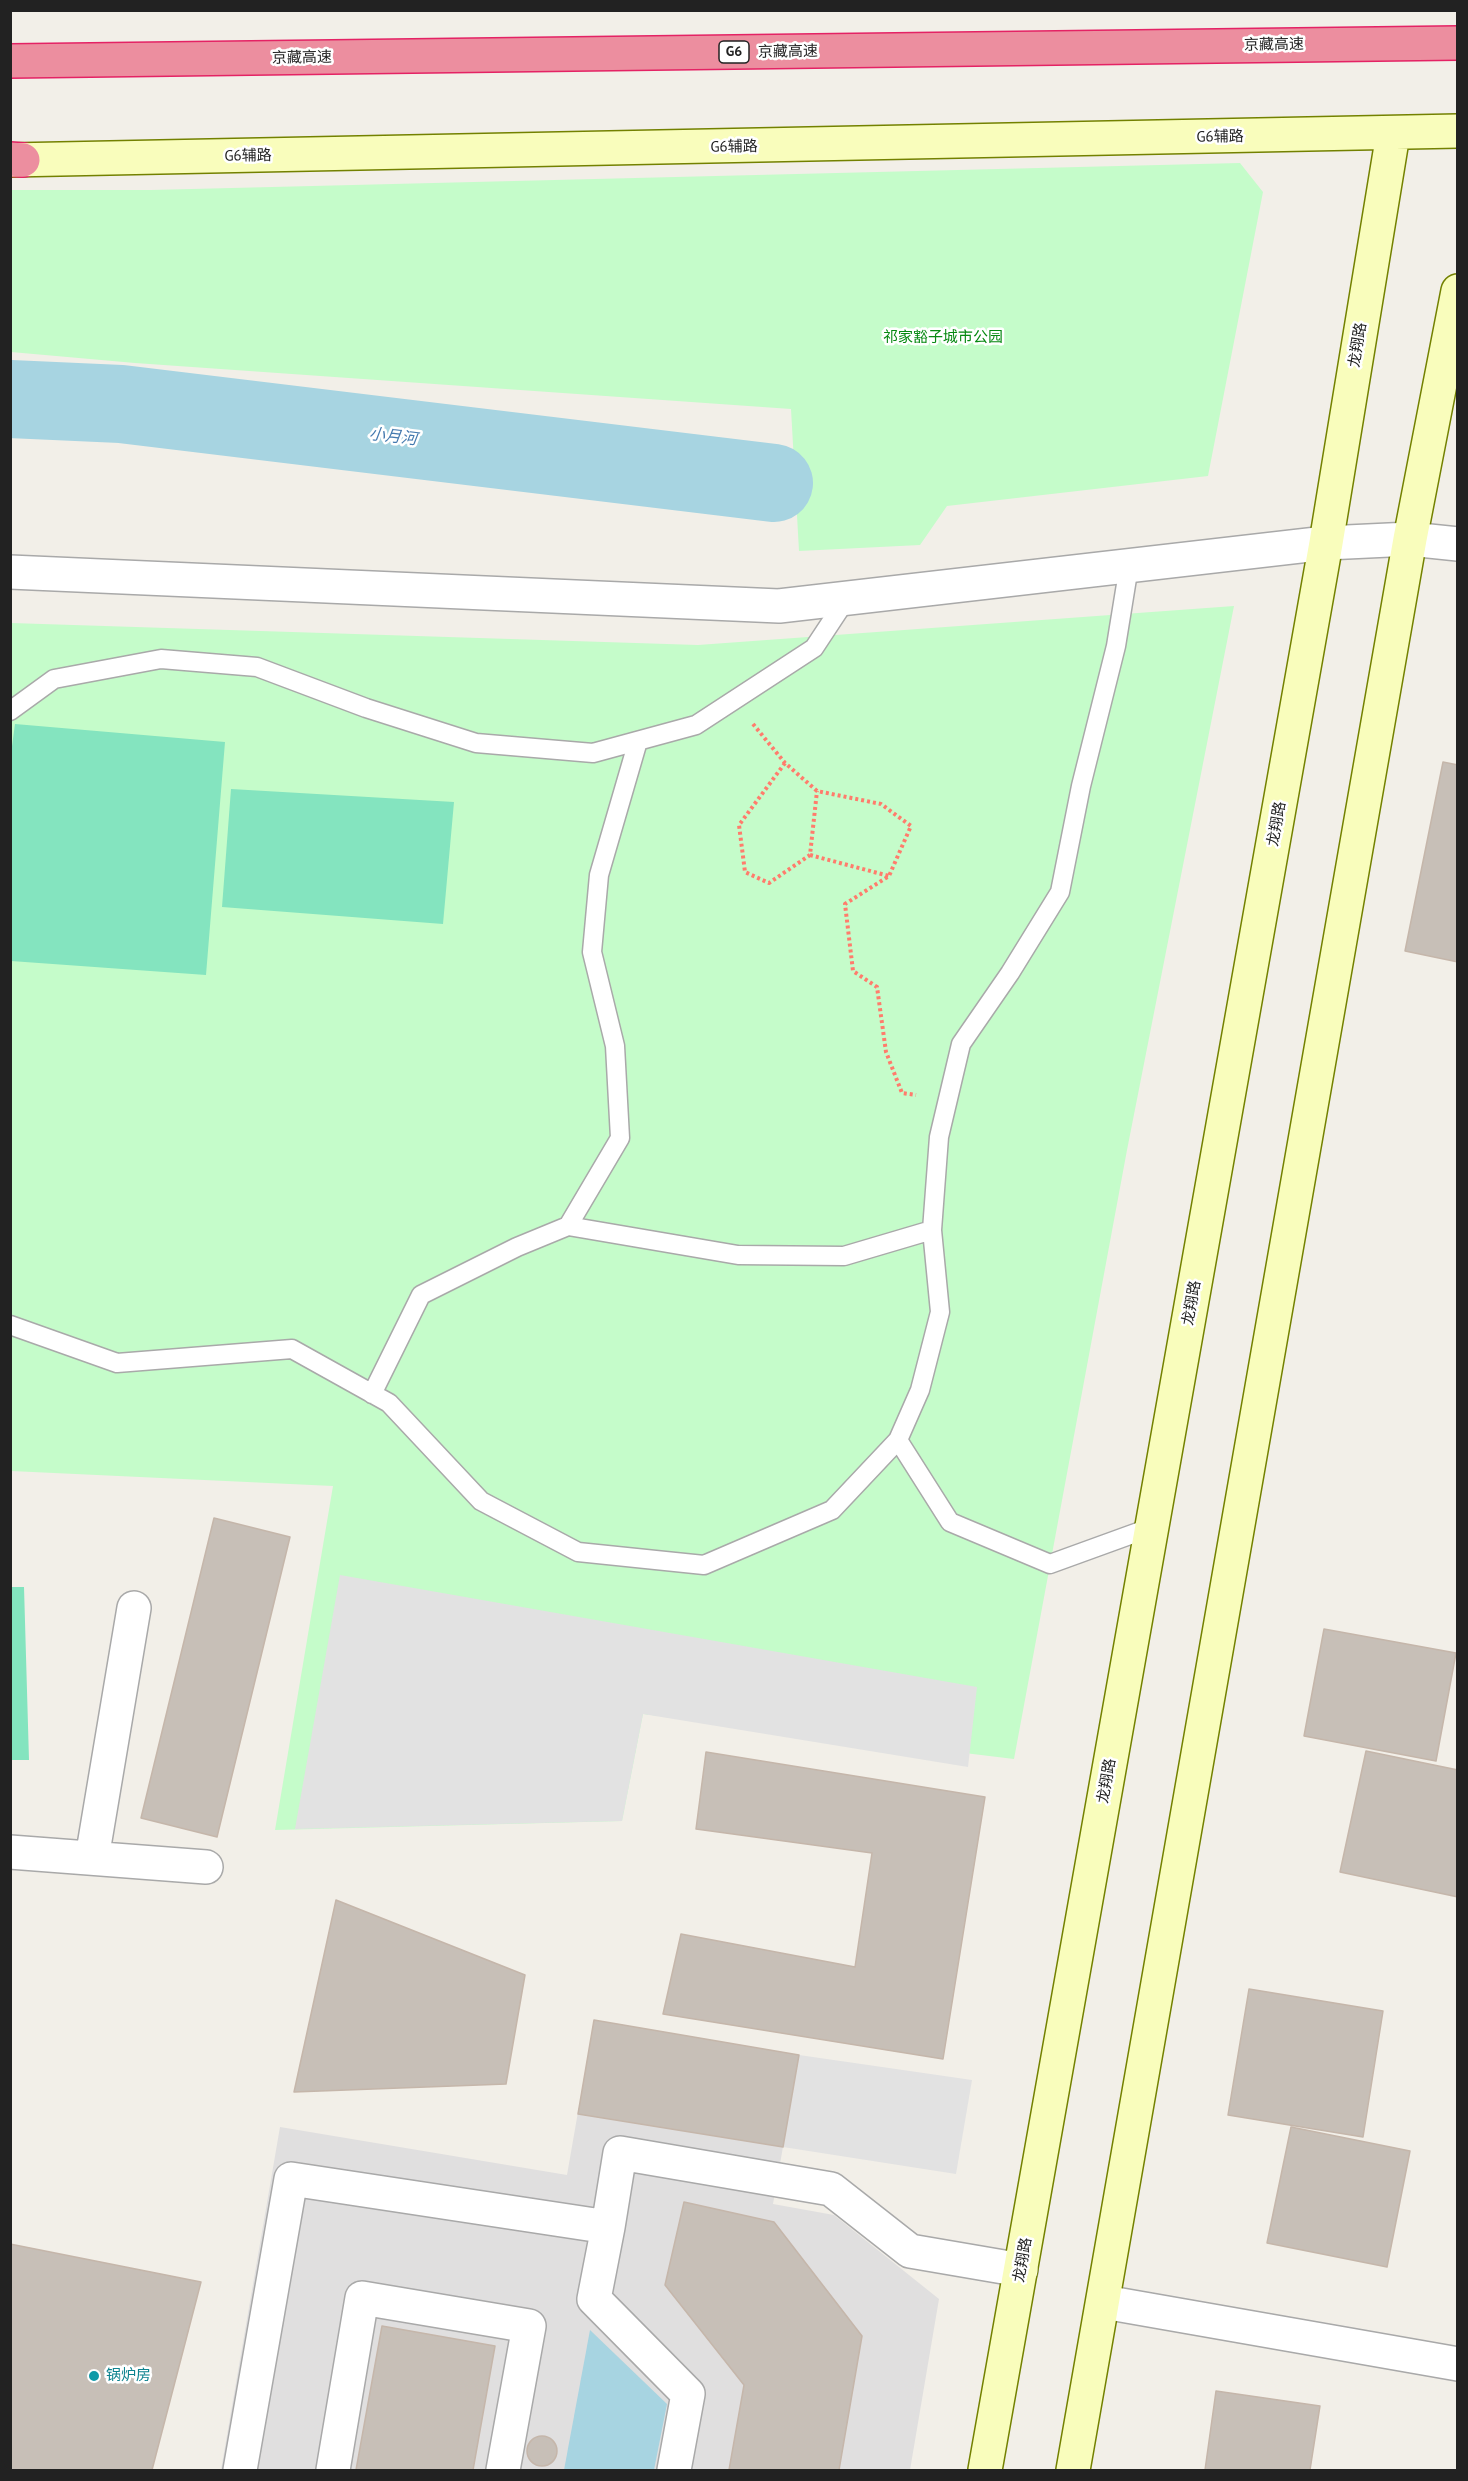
<!DOCTYPE html>
<meta charset="utf-8">
<style>
body{margin:0}
#map{position:relative;width:1468px;height:2481px;overflow:hidden;background:#f2efe8;font-family:"PT Sans",sans-serif}
canvas{display:block}
.frame{position:absolute;inset:0;border:12px solid #222;pointer-events:none}
</style>
<div id="map">
<canvas width="1468" height="2481"></canvas>
<div class="frame"></div>
</div>
<script>
const c = document.querySelector('canvas').getContext('2d');
c.lineJoin = 'round';
function fill(path, color) {
  c.fillStyle = color;
  c.fill(path, 'evenodd');
}
function strokePath(path, color, width, dash) {
  c.strokeStyle = color;
  c.lineWidth = width;
  c.lineCap = dash ? 'butt' : 'round';
  c.setLineDash(dash || []);
  c.stroke(path);
}
function label(font, color, halo, rows, align = 'center') {
  c.font = font + ' "PT Sans","Noto Sans SC",sans-serif';
  c.lineWidth = 5;
  c.setLineDash([]);
  c.textBaseline = 'middle';
  c.strokeStyle = halo;
  c.fillStyle = color;
  for (const [text, x, y, turn = 0] of rows) {
    c.save();
    c.translate(x, y);
    c.rotate((+turn || 0) * Math.PI / 180);
    c.textAlign = isNaN(turn) ? turn : align;
    if (halo) c.strokeText(text, 0, 0);
    c.fillText(text, 0, 0);
    c.restore();
  }
}
fill(new Path2D(`
 M594 2020 799 2055 773 2204 834 2215 939 2299 910 2470H221L280 2127 567 2175Z`), '#e0dfdf');
fill(new Path2D(`
 M1240 163 1263 192 1208 476 947 506 920 545 799 551 791 409 135 363 11 352V190H151Z
 M1234 606 1127 1150 1014 1759 643 1714 622 1821 275 1830 333 1486 11 1471V623L698 645Z`), '#c5fcca');
fill(new Path2D(`
 M15 724 225 742 206 975 11 961 10 761Z
 M231 789 454 802 443 924 222 907Z
 M10 1587H24L29 1760H11Z`), '#84e4bf');
fill(new Path2D(`
 M340 1575 977 1687 968 1767 643 1714 622 1821 295 1829Z
 M799 2055 972 2080 956 2174 783 2147Z`), '#e2e2e2');
fill(new Path2D(`
 M590 2330 667 2404 654 2470H564Z`), '#a7d4e1');
strokePath(new Path2D(`
 M10 399 121 404 774 483`), '#a7d4e1', 78);
const building = new Path2D(`
 M1443 762 1458 765V962L1405 951Z
 M214 1518 290 1537 217 1837 141 1818Z
 M1324 1629 1456 1653 1436 1761 1304 1736Z
 M1366 1751 1458 1770V1897L1340 1872Z
 M706 1752 985 1797 943 2059 663 2014 681 1934 855 1967 872 1853 696 1829Z
 M336 1900 525 1975 506 2084 294 2092Z
 M1249 1989 1383 2011 1363 2137 1228 2115Z
 M594 2020 799 2055 783 2147 578 2114Z
 M1291 2127 1410 2151 1387 2267 1267 2243Z
 M684 2202 774 2222 862 2336 839 2470H729L744 2385 665 2285Z
 M10 2244 201 2282 152 2470H10Z
 M382 2326 495 2346 473 2470H356Z
 M1216 2391 1320 2406 1310 2470H1205Z
 M527 2451a15 15 0 1 1 30 0a15 15 0 1 1-30 0Z`);
fill(building, '#c7bfb7');
strokePath(building, '#c5b6aa', 1.5);
const lane = new Path2D(`
 M10 711 54 679 161 659 257 667 366 708 476 743 593 753 696 725 814 648 847 598
 M568 1226 620 1138 615 1046 592 952 599 875 638 741
 M932 1230 939 1137 961 1044 1010 973 1060 892 1081 786 1116 646 1129 566
 M10 1325 117 1363 292 1349 389 1403 481 1501 578 1552 704 1565 832 1510 898 1440 950 1522 1050 1564 1152 1527
 M372 1394 421 1295 517 1247 568 1226 738 1255 844 1256 932 1230 940 1312 920 1390 898 1440`);
const street = new Path2D(`
 M10 572 779 606 1326 543 1410 539 1458 544
 M10 1852 206 1867
 M92 1858 134 1608
 M608 2227 594 2299 688 2394 674 2470
 M1104 2302 1458 2364
 M240 2470 291 2179 608 2227 620 2153 831 2189 910 2251 1021 2270
 M333 2470 362 2298 529 2326 503 2470`);
const secondary = new Path2D(`
 M10 160 1458 131
 M985 2470 1326 543 1393 134
 M1073 2470 1410 539 1458 291`);
const highway = new Path2D(`
 M10 61 1458 43
 M10 159 23 160`);
strokePath(lane, '#a9a9a9', 21);
strokePath(street, '#a9a9a9', 36);
strokePath(secondary, '#738100', 36);
strokePath(highway, '#e42264', 36);
strokePath(new Path2D(`
 M753 724 785 763 817 791 881 804 911 826 889 876 845 904 853 971 877 987 886 1052 902 1093 916 1095
 M785 763 739 825 745 872 769 883 810 855 817 791
 M810 855 889 876`), '#ff7c6c', 4, [3, 3]);
strokePath(lane, '#fff', 18);
strokePath(street, '#fff', 33);
strokePath(secondary, '#f9fdbc', 33);
strokePath(highway, '#ec8e9f', 33);
for (const [x, y, r, color] of [
 [94,2376,6,"#0f9aa8"]
]) {
  const dot = new Path2D();
  dot.arc(x, y, r, 0, 2 * Math.PI);
  c.fillStyle = color;
  c.fill(dot);
  strokePath(dot, '#fff', 2);
}
for (const [x, y, w] of [
 [734,52,30]
]) {
  const box = new Path2D();
  box.roundRect(x - w / 2, y - 11, w, 22, 4.5);
  c.fillStyle = '#fff';
  c.fill(box);
  strokePath(box, '#222', 1.5);
}
label('bold 14px', '#222', null, [
 ["G6",734,52]
]);
label('15px', '#222', '#fff', [
 ["京藏高速",1274,45,-1],
 ["京藏高速",788,52,-1],
 ["京藏高速",302,58,-1],
 ["G6辅路",1220,137,-1],
 ["G6辅路",734,147,-1],
 ["G6辅路",248,156,-1],
 ["龙翔路",1358,345,-81],
 ["龙翔路",1277,824,-80],
 ["龙翔路",1192,1303,-80],
 ["龙翔路",1107,1781,-80],
 ["龙翔路",1023,2260,-80]
]);
label('15px', '#078912', '#fff', [
 ["祁家豁子城市公园",943,338]
]);
label('15px', '#0d838f', '#fff', [
 ["锅炉房",106,2376]
], 'left');
label('italic 16px', '#457aaf', '#fff', [
 ["小月河",393,437,7]
]);
</script>
